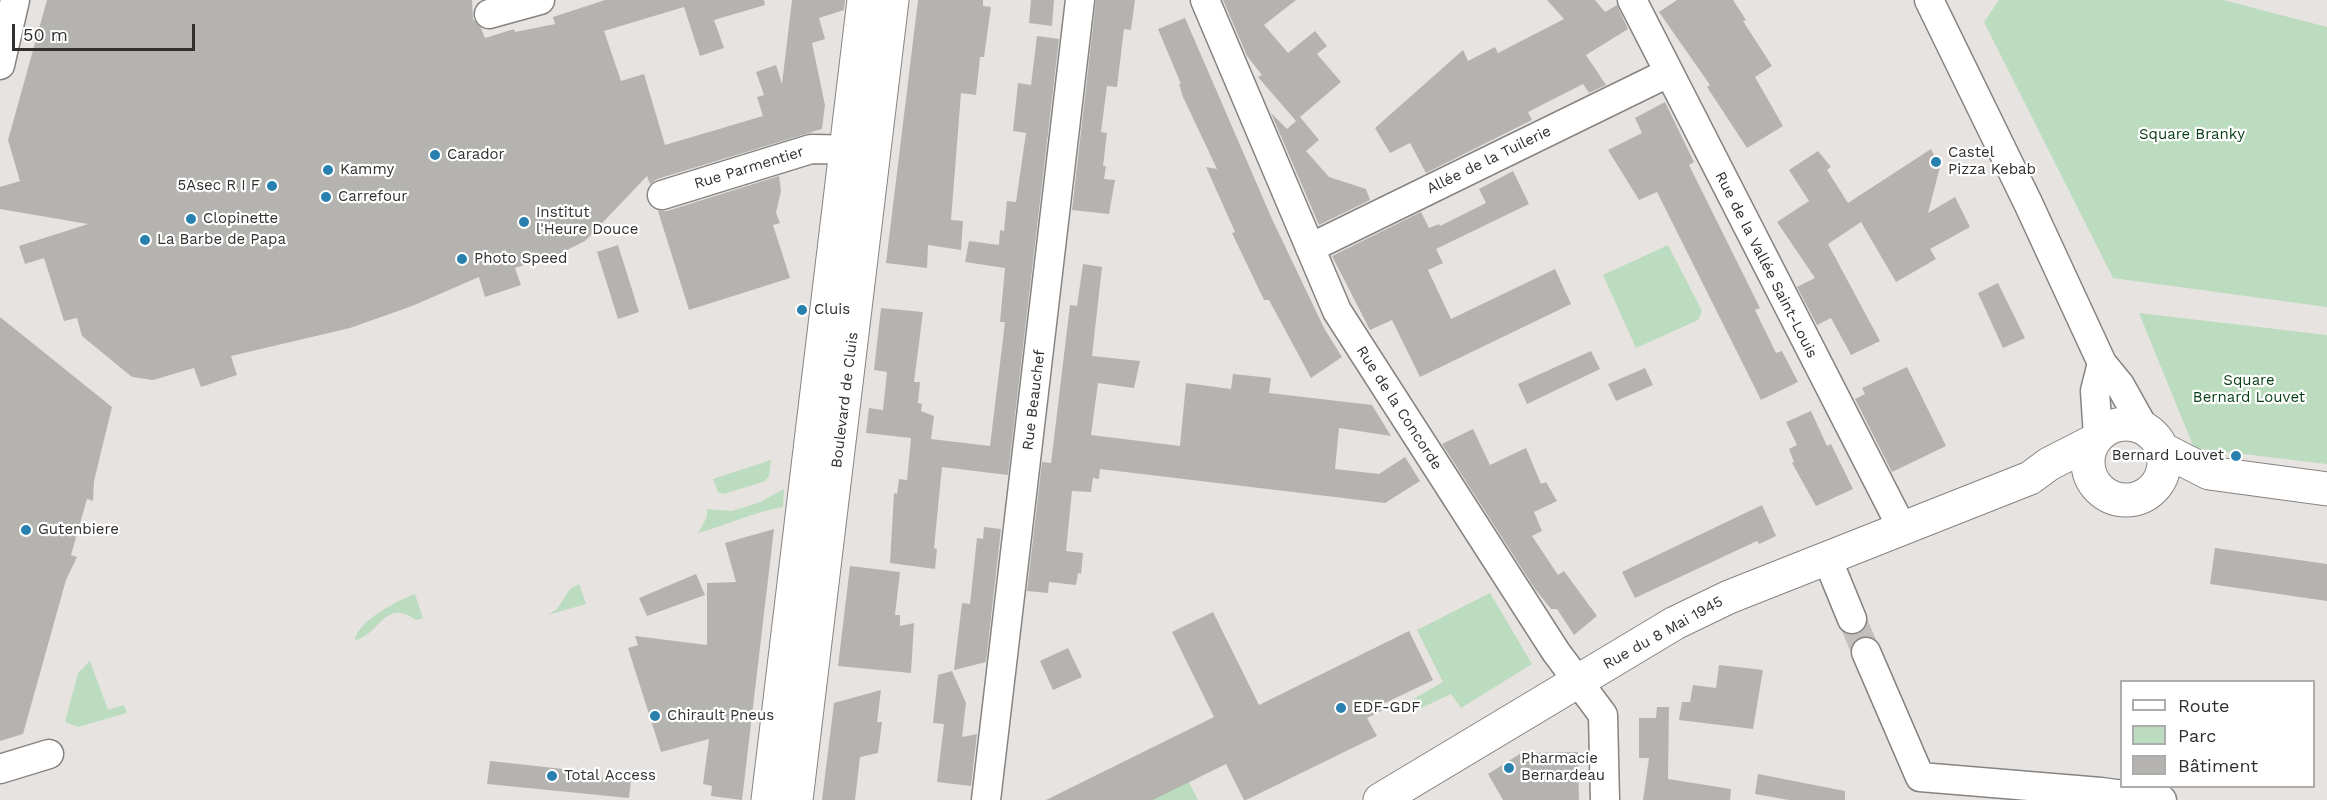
<!DOCTYPE html>
<meta charset="utf-8">
<style>
body{margin:0}
#map{position:relative;width:2327px;height:800px;overflow:hidden;background:#e7e3e1;font-family:"Work Sans",sans-serif}
canvas{display:block}
.legend{position:absolute;left:2120px;top:680px;width:195px;height:108px;box-sizing:border-box;background:#fff;border:2px solid #adacac;margin:0;padding:8px 10px;list-style:none;font-size:18px;color:#31302f}
.legend li{display:flex;align-items:center;gap:12px;height:30px}
.legend b{width:30px;border:2px solid #adacac}
.scale{position:absolute;left:12px;top:24px;width:183px;height:27px;box-sizing:border-box;border:3px solid #31302f;border-top:0;padding-left:8px;font-size:18px;line-height:21px;white-space:nowrap;color:#31302f;-webkit-text-stroke:4px #fff;paint-order:stroke}
</style>
<div id="map">
<canvas width="2327" height="800"></canvas>
<ul class="legend">
<li><b style="height:8px;background:#fff"></b>Route</li>
<li><b style="height:16px;background:#bbdcbe"></b>Parc</li>
<li><b style="height:16px;background:#b5b3b0"></b>Bâtiment</li>
</ul>
<div class="scale">50 m</div>
</div>
<script>
const c = document.querySelector('canvas').getContext('2d');
c.lineJoin = 'round';
function fill(path, color) {
  c.fillStyle = color;
  c.fill(path, 'evenodd');
}
function strokePath(path, color, width, dash) {
  c.strokeStyle = color;
  c.lineWidth = width;
  c.lineCap = dash ? 'butt' : 'round';
  c.setLineDash(dash || []);
  c.stroke(path);
}
function label(font, color, halo, rows, align = 'center') {
  c.font = font + ' "Work Sans",sans-serif';
  c.lineWidth = 4.5;
  c.setLineDash([]);
  c.textBaseline = 'middle';
  c.strokeStyle = halo;
  c.fillStyle = color;
  for (const [text, x, y, turn = 0] of rows) {
    c.save();
    c.translate(x, y);
    c.rotate((+turn || 0) * Math.PI / 180);
    c.textAlign = isNaN(turn) ? turn : align;
    if (halo) c.strokeText(text, 0, 0);
    c.fillText(text, 0, 0);
    c.restore();
  }
}
fill(new Path2D(`
 M1999 0H2223L2327 27V307L2113 278 1984 22Z
 M1668 245 1702 311 1698 320 1636 348 1603 275Z
 M2139 313 2327 335V464L2194 448Z
 M771 460 769 477 763 482 723 494 718 492 713 479Z
 M784 489 783 507C754 512 727 525 698 533L707 517V509L732 511 758 503Z
 M579 584 586 604 548 615 557 609 570 589Z
 M1490 593 1532 664 1461 708 1451 694 1419 709 1394 710 1443 682 1417 630Z
 M415 594 423 618 416 620C384 597 380 635 355 640 357 621 399 600 415 594Z
 M90 661 108 710 124 705 127 713 78 727 65 722 78 673Z
 M1189 782 1198 800H1153Z`), '#bbdcbe');
fill(new Path2D(`
 M47 0H472L473 19 481 28 485 38 514 29 515 32 555 24 553 17 605 0H764L765 5 714 20 724 48 700 56 684 7 604 31 621 81 644 74 665 145 763 116 757 97 764 95 756 72 776 65 782 84 792 0H845L844 10 819 18 825 39 812 43 825 105 822 129 657 179 650 184 647 176 585 241 561 253 515 268 521 285 485 297 479 277 412 306 350 328 231 356 237 375 201 387 194 368 153 380 132 377 82 336 77 318 64 321 44 258 25 264 19 246 88 224 0 209V187L20 181 8 140Z
 M918 0H983V6L991 7 984 57H980L976 95 961 93 951 220 963 221 961 250 928 245 927 268 886 263Z
 M1031 0H1054L1052 26 1029 23Z
 M1096 0H1135L1131 30 1124 29 1117 87 1107 86 1101 132 1107 133 1103 166H1106L1104 179 1115 180 1109 214 1072 210Z
 M1223 0H1296L1264 25 1288 53 1315 31 1327 46 1317 54 1341 82 1300 117 1319 140 1306 151 1329 177 1366 189 1370 200 1319 225 1271 113 1287 129 1296 121 1258 77 1262 75 1247 56Z
 M1547 0H1595L1605 12 1617 5 1628 29 1586 55 1606 85 1589 93 1583 84 1528 112 1532 120 1426 173 1410 143 1390 153 1375 128 1463 50 1468 61 1495 47 1498 53 1564 19Z
 M1677 0H1733L1746 20 1743 21 1772 66 1755 77 1783 126 1747 148 1707 87 1710 85 1659 12Z
 M1185 18 1272 219 1324 328 1342 357 1311 378 1269 300H1264L1232 233 1235 232 1206 167 1217 169 1183 97 1179 84H1181L1158 29Z
 M1037 36 1059 39 1008 475 942 467 934 548 937 549 935 569 890 563 894 493 897 494 899 479 907 480 911 438 866 433 869 408 883 410 887 372 874 370 881 308 923 312 914 382H920L918 403 922 404 921 411 934 416 931 439 990 446 1005 322H1000L1005 268 965 262 969 241 999 245 1000 230 1004 231 1007 201 1016 202 1026 133 1013 131 1018 83 1031 85Z
 M1665 102 1694 162 1689 165 1760 308 1755 310 1776 353 1782 351 1798 382 1761 400 1657 192 1639 200 1608 150 1642 133 1635 118Z
 M1931 149 1940 167 1928 213 1955 197 1970 227 1930 249 1936 259 1896 282 1861 222 1828 244 1880 341 1851 355 1831 318 1817 325 1797 287 1815 278 1777 222 1809 201 1789 170 1818 151 1831 167 1827 170 1848 203Z
 M1513 171 1529 204 1436 249 1443 263 1428 270 1451 319 1555 269 1571 304 1420 377 1392 320 1370 330 1332 256 1421 212 1429 228 1439 224 1440 226 1486 203 1479 189Z
 M779 176 781 191 776 213 780 223 773 225 790 278 689 310 658 211H667Z
 M618 245 639 312 618 319 597 252Z
 M1083 264 1102 267 1092 356 1140 361 1134 388 1098 383 1091 435 1180 446 1186 383 1231 389 1233 374 1271 378 1269 393 1372 405 1391 436 1339 428 1335 469 1379 474 1405 457 1420 481 1385 503 1100 469 1099 479 1093 478 1091 492 1072 491 1066 551 1083 553 1081 574 1078 573 1076 585 1049 582 1048 593 1027 591 1042 462 1051 463 1070 305 1077 306Z
 M1998 283 2025 338 2003 348 1978 293Z
 M0 317 112 407 94 481 93 501 87 499 71 555 77 557 66 580 23 734 0 741Z
 M1591 351 1600 369 1527 404 1518 384Z
 M1907 367 1946 446 1892 472 1855 399 1865 394 1862 388Z
 M1645 368 1653 385 1616 401 1608 384Z
 M1811 411 1827 446 1831 444 1853 489 1816 506 1792 463 1794 462 1789 449 1797 445 1786 422Z
 M1473 429 1490 465 1526 448 1541 484 1546 482 1557 501 1534 512 1542 531 1532 536 1558 575 1564 571 1597 616 1574 635 1557 609H1551L1535 589 1442 444Z
 M1762 505 1776 536 1759 544 1757 541 1635 598 1622 572Z
 M984 527 1001 529 986 662 954 670 962 603 970 604 977 538 983 539Z
 M774 529 742 800 711 796 712 786 703 784 709 739 661 752 628 648 638 645 635 636 707 645V583L736 582 725 543Z
 M2215 548 2327 564V601L2210 584Z
 M850 566 900 572 895 615H900V626L914 623 911 673 838 666Z
 M696 574 705 595 647 616 639 598Z
 M1213 612 1259 705 1409 631 1433 680 1381 705 1383 710 1367 718 1377 736 1246 800H1244L1226 764 1153 800H1046L1214 717 1172 632Z
 M1068 648 1082 677 1053 690 1040 661Z
 M1719 665 1763 670 1753 729 1679 720 1682 702H1690L1693 685 1716 688Z
 M952 671 966 703 962 737 977 734 971 786 937 782 944 724 933 723 938 675Z
 M881 690 877 722H882L878 753 860 757 855 800H822L834 703Z
 M1657 707H1669L1668 779 1731 789 1730 800H1643L1649 758H1639V718H1656Z
 M1526 750 1530 753 1578 752 1579 800H1503L1488 774Z
 M490 761 591 772 582 775 631 781 629 798 487 784Z
 M1758 774 1845 791V800H1789L1755 794Z`), '#b5b3b0');
strokePath(new Path2D(`
 M1852 619 1866 652`), '#c3bfbd', 28, [28, 14]);
const street = new Path2D(`
 M1205 0 1337 311 1556 652 1603 715 1605 800
 M1632 0 1902 528
 M1929 0 2028 203 2102 363 2120 385 2144 428
 M489 14 540 0
 M0 65 15 0
 M662 195 811 149 869 150
 M1310 248 1668 73
 M2098 436 2095 391 2102 363
 M1827 558 1852 619
 M1866 652 1920 777 2101 792 2162 800
 M0 769 49 754
 M986 800 1080 0`);
const secondary = new Path2D(`
 M2088 462a38 38 0 1 1 76 0a38 38 0 1 1-76 0Z
 M2162 449 2209 473 2327 489
 M768 800 864 0
 M796 800 892 0
 M1380 800 1675 623 1729 597 2030 478 2049 464 2094 441`);
strokePath(street, '#868381', 31);
strokePath(secondary, '#868381', 35);
strokePath(street, '#fff', 28);
strokePath(secondary, '#fff', 33);
for (const [x, y, r, color] of [
 [435,155,6,"#2880ae"],
 [1936,162,6,"#2880ae"],
 [328,170,6,"#2880ae"],
 [272,186,6,"#2880ae"],
 [326,197,6,"#2880ae"],
 [191,219,6,"#2880ae"],
 [524,222,6,"#2880ae"],
 [145,240,6,"#2880ae"],
 [462,259,6,"#2880ae"],
 [802,310,6,"#2880ae"],
 [2236,456,6,"#2880ae"],
 [26,530,6,"#2880ae"],
 [1341,708,6,"#2880ae"],
 [655,716,6,"#2880ae"],
 [1509,768,6,"#2880ae"],
 [552,776,6,"#2880ae"]
]) {
  const dot = new Path2D();
  dot.arc(x, y, r, 0, 2 * Math.PI);
  c.fillStyle = color;
  c.fill(dot);
  strokePath(dot, '#fff', 2);
}
label('15px', '#073e15', '#fff', [
 ["Square Branky",2192,135],
 ["Square",2249,381],
 ["Bernard Louvet",2249,398]
]);
label('15px', '#31302f', '#fff', [
 ["Castel",1948,153],
 ["Pizza Kebab",1948,170],
 ["Carador",447,155],
 ["Kammy",340,170],
 ["5Asec R I F",260,186,"right"],
 ["Carrefour",338,197],
 ["Institut",536,213],
 ["l'Heure Douce",536,230],
 ["Clopinette",203,219],
 ["La Barbe de Papa",157,240],
 ["Photo Speed",474,259],
 ["Cluis",814,310],
 ["Bernard Louvet",2224,456,"right"],
 ["Gutenbiere",38,530],
 ["EDF-GDF",1353,708],
 ["Chirault Pneus",667,716],
 ["Pharmacie",1521,759],
 ["Bernardeau",1521,776],
 ["Total Access",564,776]
], 'left');
label('15px', '#31302f', '#fff', [
 ["Allée de la Tuilerie",1489,160,-26],
 ["Rue Parmentier",749,168,-17],
 ["Rue de la Vallée Saint-Louis",1766,265,63],
 ["Boulevard de Cluis",845,400,-83],
 ["Rue Beauchef",1034,400,-83],
 ["Rue de la Concorde",1399,408,57],
 ["Rue du 8 Mai 1945",1663,633,-29]
]);
</script>
